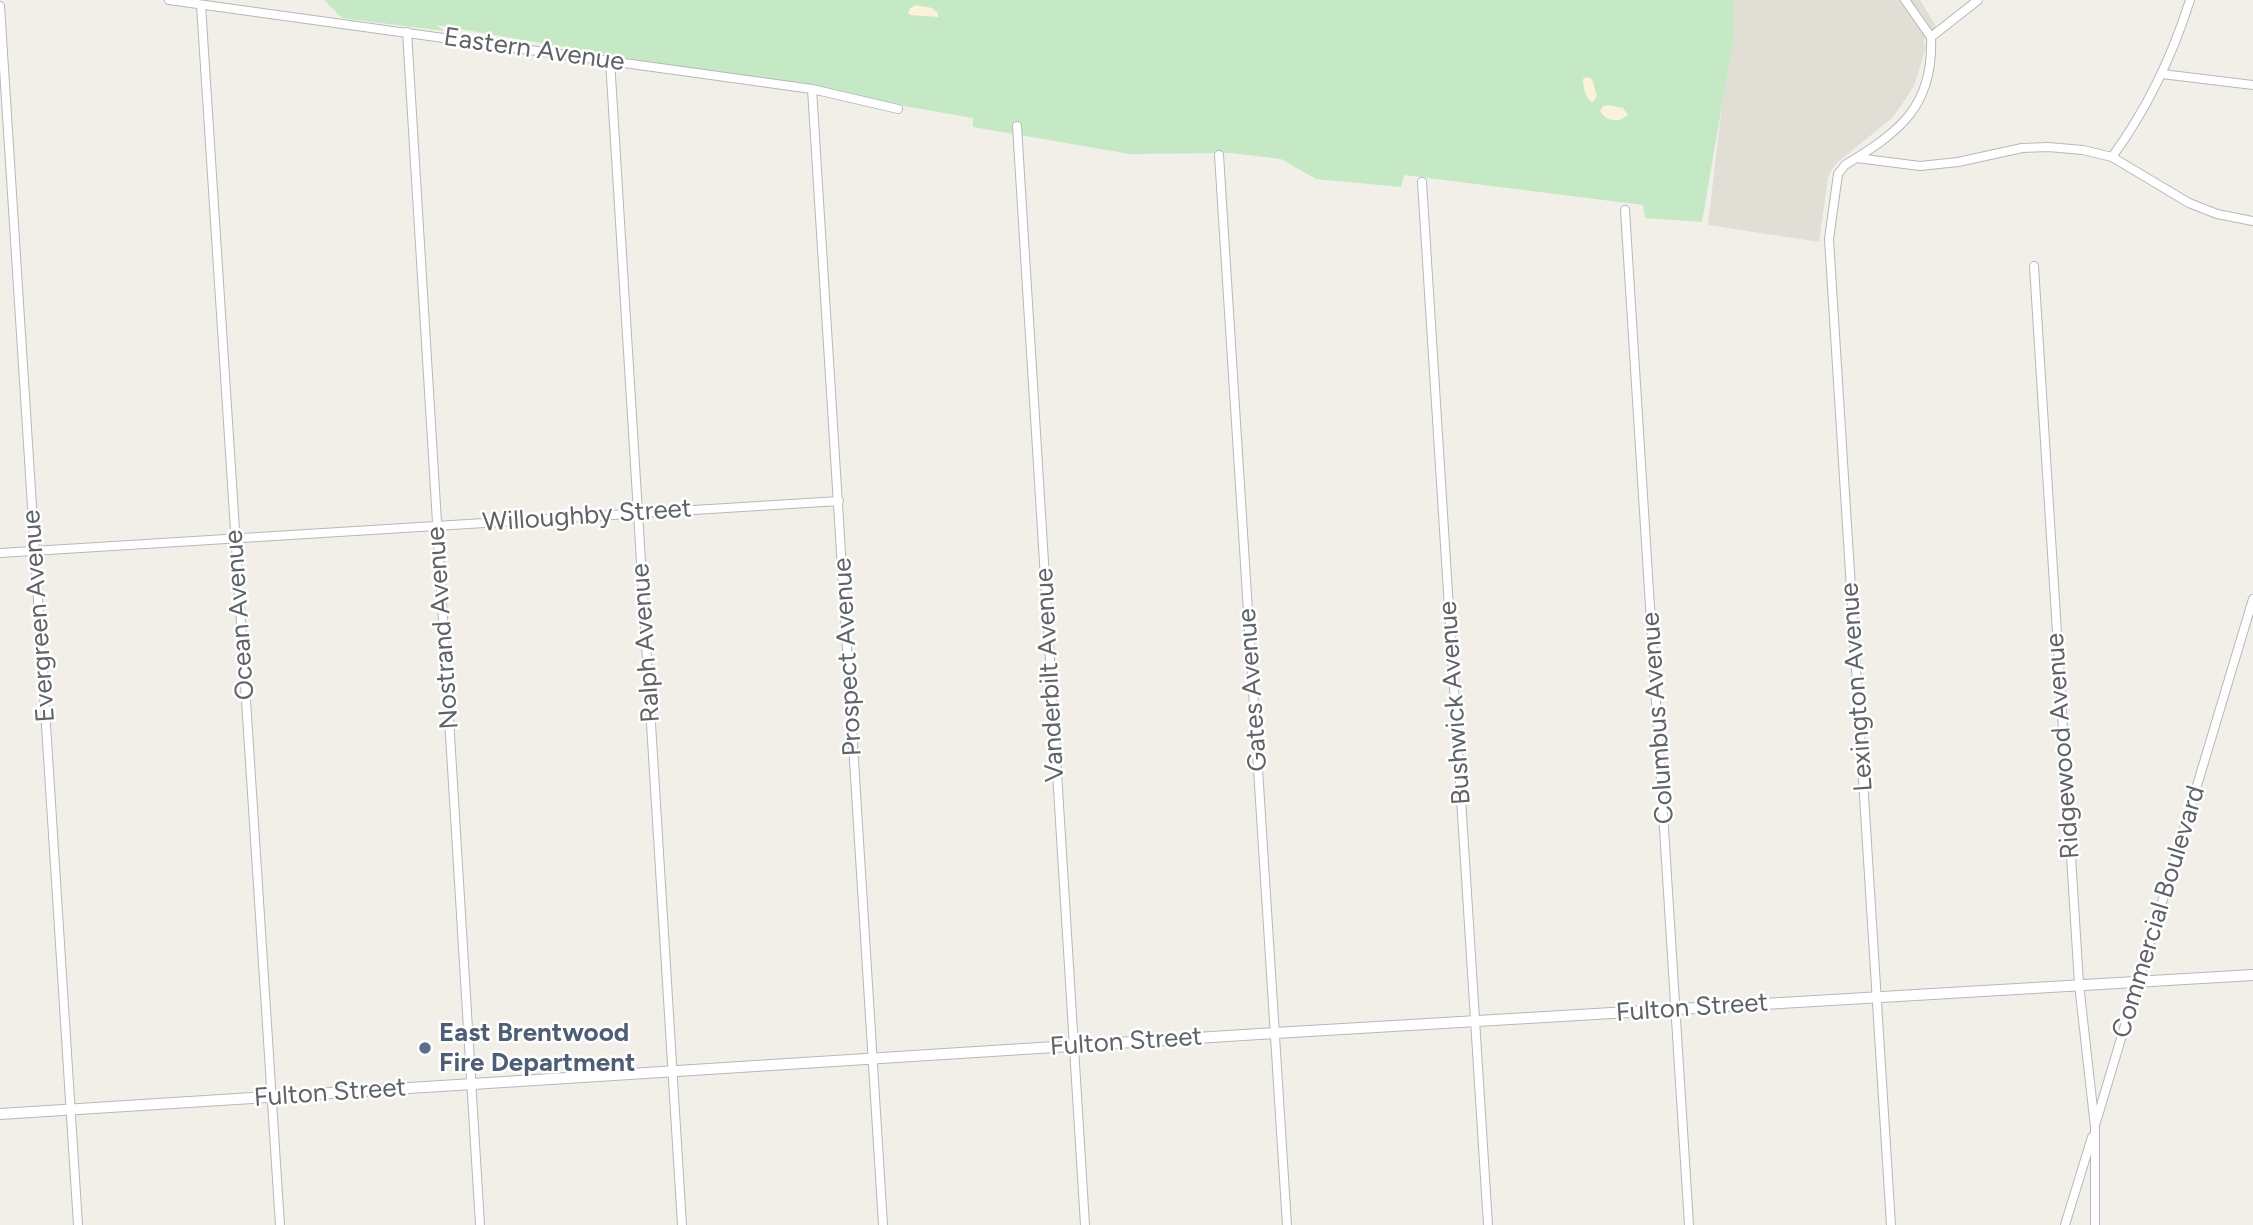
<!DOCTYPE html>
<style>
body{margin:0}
canvas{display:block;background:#f1efe8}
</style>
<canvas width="2253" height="1225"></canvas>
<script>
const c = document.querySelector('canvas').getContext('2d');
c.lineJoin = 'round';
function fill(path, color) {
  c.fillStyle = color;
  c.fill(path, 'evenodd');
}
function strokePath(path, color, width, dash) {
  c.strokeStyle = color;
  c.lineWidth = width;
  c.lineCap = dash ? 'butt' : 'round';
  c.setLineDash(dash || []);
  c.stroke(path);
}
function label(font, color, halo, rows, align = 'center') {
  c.font = font + ' Figtree,sans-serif';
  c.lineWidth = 5;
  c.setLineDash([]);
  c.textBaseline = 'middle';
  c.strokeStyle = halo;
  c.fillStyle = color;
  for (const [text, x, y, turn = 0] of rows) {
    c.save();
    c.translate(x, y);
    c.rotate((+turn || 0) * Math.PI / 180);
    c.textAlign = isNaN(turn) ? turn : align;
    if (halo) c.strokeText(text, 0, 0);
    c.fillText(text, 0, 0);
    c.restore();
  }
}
fill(new Path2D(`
 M1734 0H1920L1936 26 1923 41 1926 47 1914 86 1903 103 1892 118 1838 162 1832 169 1828 178 1819 242 1708 225Z`), '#e1ded6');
fill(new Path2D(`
 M324 0H1734L1733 40 1702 222 1645 218 1643 205 1404 175 1401 187 1316 179 1281 159 1231 153 1130 154 973 127V118L437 25 444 31 342 18Z`), '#c5e8c5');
fill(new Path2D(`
 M916 5 932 8 938 13V17L910 15 908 13 910 8Z
 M1587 77 1592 79 1597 96 1593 102C1585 99 1583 87 1583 79Z
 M1609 105 1623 108 1628 115C1618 123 1607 122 1600 111L1603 106Z`), '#fbf3d9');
const minor = new Path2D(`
 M169 0 812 89 898 109
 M1905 0 1931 37
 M201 5 280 1225
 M0 6 78 1225
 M407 32 480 1225
 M610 60 682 1225
 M2162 74 2253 85
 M812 89 883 1225
 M1017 126 1085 1225
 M1219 155 1287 1225
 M2112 157C2147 109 2172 57 2190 0
 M1857 158 1920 166 1958 162 2022 148 2048 147 2083 150 2112 157 2189 203 2217 214 2253 221
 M1422 182 1488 1225
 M1625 210 1689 1225
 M2034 266 2079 984 2095 1127V1225
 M0 553 839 501
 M2096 1122 2253 599
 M1891 1225 1829 239 1838 174 1845 165C1899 132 1934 107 1931 37L1978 0
 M2065 1225 2092 1137`);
const tertiary = new Path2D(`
 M0 1114 1275 1033 2253 975`);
strokePath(minor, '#b5b8bc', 10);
strokePath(tertiary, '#b5b8bc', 12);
strokePath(minor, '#fff', 8);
strokePath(tertiary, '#fff', 10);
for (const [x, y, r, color] of [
 [425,1048,7,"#5c6f8a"]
]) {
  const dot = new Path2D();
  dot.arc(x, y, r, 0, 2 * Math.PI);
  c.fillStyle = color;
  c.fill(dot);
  strokePath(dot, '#fff', 2.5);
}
label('26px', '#5f6368', '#fff', [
 ["Eastern Avenue",534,50,8],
 ["Willoughby Street",587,516,-4],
 ["Ocean Avenue",240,615,-94],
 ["Evergreen Avenue",39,616,-94],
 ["Nostrand Avenue",443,628,-94],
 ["Ralph Avenue",646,643,-94],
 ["Prospect Avenue",848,657,-93],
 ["Vanderbilt Avenue",1050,675,-93],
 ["Lexington Avenue",1857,687,-94],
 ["Gates Avenue",1253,690,-94],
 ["Bushwick Avenue",1455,703,-94],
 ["Columbus Avenue",1658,718,-94],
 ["Ridgewood Avenue",2063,746,-94],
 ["Commercial Boulevard",2159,912,-73],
 ["Fulton Street",1692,1008,-4],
 ["Fulton Street",1126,1042,-4],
 ["Fulton Street",330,1093,-4]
]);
label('bold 26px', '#4e5e75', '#fff', [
 ["East Brentwood",439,1033],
 ["Fire Department",439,1063]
], 'left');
</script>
